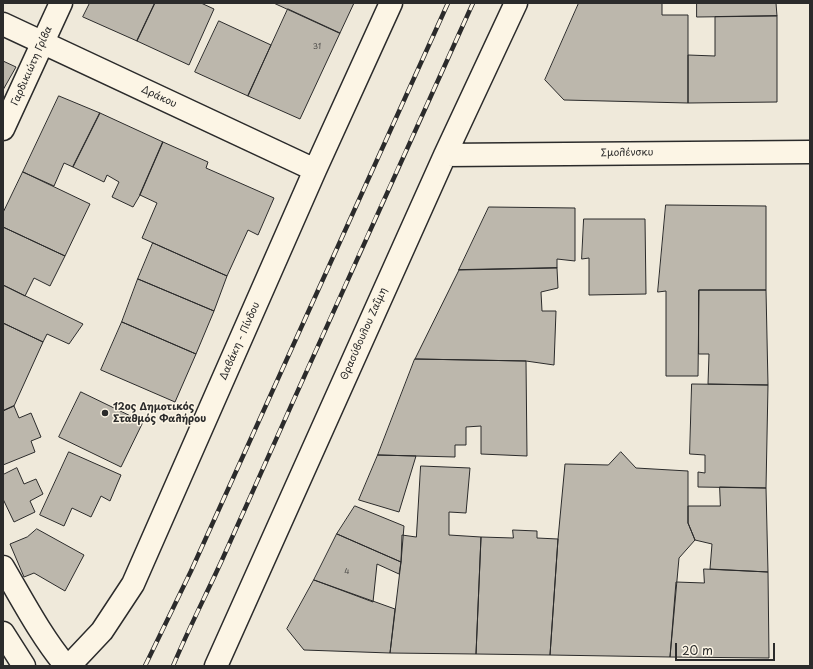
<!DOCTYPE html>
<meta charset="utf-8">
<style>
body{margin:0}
#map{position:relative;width:813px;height:669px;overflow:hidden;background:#efe9da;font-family:"Playpen Sans",sans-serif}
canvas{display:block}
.frame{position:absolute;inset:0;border:4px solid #2b2b2b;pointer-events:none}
.scale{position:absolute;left:675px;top:643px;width:100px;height:18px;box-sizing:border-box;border:2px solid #2b2b2b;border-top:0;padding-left:5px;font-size:12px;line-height:14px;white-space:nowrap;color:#2b2b2b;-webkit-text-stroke:3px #fcf5e5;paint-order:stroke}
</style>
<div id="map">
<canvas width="813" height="669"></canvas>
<div class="frame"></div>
<div class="scale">20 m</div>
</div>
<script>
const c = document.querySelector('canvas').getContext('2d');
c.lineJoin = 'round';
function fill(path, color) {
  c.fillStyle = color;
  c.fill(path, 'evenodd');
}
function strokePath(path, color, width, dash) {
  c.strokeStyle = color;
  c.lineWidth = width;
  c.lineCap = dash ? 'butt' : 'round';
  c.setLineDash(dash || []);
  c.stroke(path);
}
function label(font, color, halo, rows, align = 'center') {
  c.font = font + ' "Playpen Sans",sans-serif';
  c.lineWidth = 3;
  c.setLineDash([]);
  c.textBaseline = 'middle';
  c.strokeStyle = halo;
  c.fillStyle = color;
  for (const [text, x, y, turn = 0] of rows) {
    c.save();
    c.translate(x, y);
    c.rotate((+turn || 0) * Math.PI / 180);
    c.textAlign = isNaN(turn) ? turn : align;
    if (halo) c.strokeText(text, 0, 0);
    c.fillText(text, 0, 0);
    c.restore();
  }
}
const building = new Path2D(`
 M90 3H155L137 41 83 17Z
 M155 3H201L214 9 189 65 137 41Z
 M274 3H354L340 33Z
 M579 3H662V15H688V103L564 100 545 80Z
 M697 3H776L777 16 697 17Z
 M288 9 340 33 300 119 248 96Z
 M777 16V102L688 103V55L715 56V17Z
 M219 21 271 45 248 96 195 72Z
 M3 61 16 67 3 90Z
 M59 96 100 113 73 167 64 163 54 186 23 172Z
 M100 113 163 142 140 195 133 207 112 197 119 182 107 175 104 182 73 167Z
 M163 142 208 162 206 168 274 198 258 235 248 230 227 276 142 238 157 203 140 195Z
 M23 172 90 204 65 256 3 227V213Z
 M666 205 766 206V290H699L698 376H666V291L658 292Z
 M489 207 575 208V261L557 259V268L459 270Z
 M584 219H645L646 294 589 295V258L582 259Z
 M3 227 65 256 50 286 34 278 25 296 3 285Z
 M153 243 227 276 214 311 138 279Z
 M557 268 558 288 541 292 542 311H556L554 365 526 361 415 359 459 270Z
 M138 279 214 311 196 354 122 322Z
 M3 285 83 324 69 344 47 334 43 342 3 323Z
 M699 290H766L768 385 708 384 709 354H699Z
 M122 322 196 354 175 402 101 370Z
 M3 323 43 342 14 406 3 411Z
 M415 359 526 361 527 456 481 454V426L466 427V445H455V457L378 455Z
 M692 384 768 385 766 488 698 487V472L705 473V455L690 454Z
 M81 392 143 422 121 467 59 437Z
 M14 406 19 418 31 413 41 437 31 441 35 452 3 465V411Z
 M69 452 121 475 110 501 101 496 91 517 72 508 64 526 40 515Z
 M621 452 636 468 688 471V523L695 540 679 558 670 657 550 655 558 539 565 464 608 465Z
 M378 455 416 456 399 512 359 500Z
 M421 466 470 468 466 513 449 512V535L481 537 476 654 390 653 401 562 402 535 416 537Z
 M17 468 24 484 36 479 43 494 30 501 35 512 14 522 3 499V475Z
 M720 487 766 488 768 572 710 569 712 544 695 540 688 523V506H720Z
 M355 506 404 526 401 562 337 534Z
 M37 529 84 555 65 591 34 573 24 577 10 544 27 537Z
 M513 530 537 531V538L558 539 550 655 476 654 481 537 513 538Z
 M337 534 401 562 399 574 377 564 373 602 314 580Z
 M704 569 768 572 769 658 670 657 676 582 704 583Z
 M314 580 395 609 390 653 304 650 287 629Z`);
fill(building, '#bcb7ac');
strokePath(building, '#2b2b2b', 1);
const street = new Path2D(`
 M3 24 315 170
 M3 129 61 3
 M445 155 810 152
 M3 567C23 601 41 636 66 666
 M69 666 102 631 133 584 315 170 391 3
 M216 666 445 155 516 3`);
const secondary = new Path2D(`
 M3 633 24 666`);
strokePath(street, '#2b2b2b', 25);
strokePath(secondary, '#2b2b2b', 25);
strokePath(street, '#fcf5e5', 22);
strokePath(secondary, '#fcf5e5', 22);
const rail = new Path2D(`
 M145 666 191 571 448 3
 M173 666C188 630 206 595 222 560 305 374 389 188 473 3`);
strokePath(rail, '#2b2b2b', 4.5);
strokePath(rail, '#fcf5e5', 3, [9]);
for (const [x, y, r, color] of [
 [105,413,4,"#2b2b2b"]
]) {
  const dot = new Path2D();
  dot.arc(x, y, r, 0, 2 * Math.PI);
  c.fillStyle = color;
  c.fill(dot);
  strokePath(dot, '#fcf5e5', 1.5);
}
label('8px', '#4f4e4b', null, [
 ["31",317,47],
 ["4",347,572]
]);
label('10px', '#2b2b2b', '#fcf5e5', [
 ["Γαρδικιώτη Γρίβα",32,66,-66],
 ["Δράκου",159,97,25],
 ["Σμολένσκυ",627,153,-1],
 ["Θρασύβουλου Ζαΐμη",364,334,-66],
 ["Δαβάκη - Πίνδου",240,341,-66]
]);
label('bold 10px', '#2b2b2b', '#fcf5e5', [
 ["12ος Δημοτικός",113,407],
 ["Σταθμός Φαλήρου",113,419]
], 'left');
</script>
